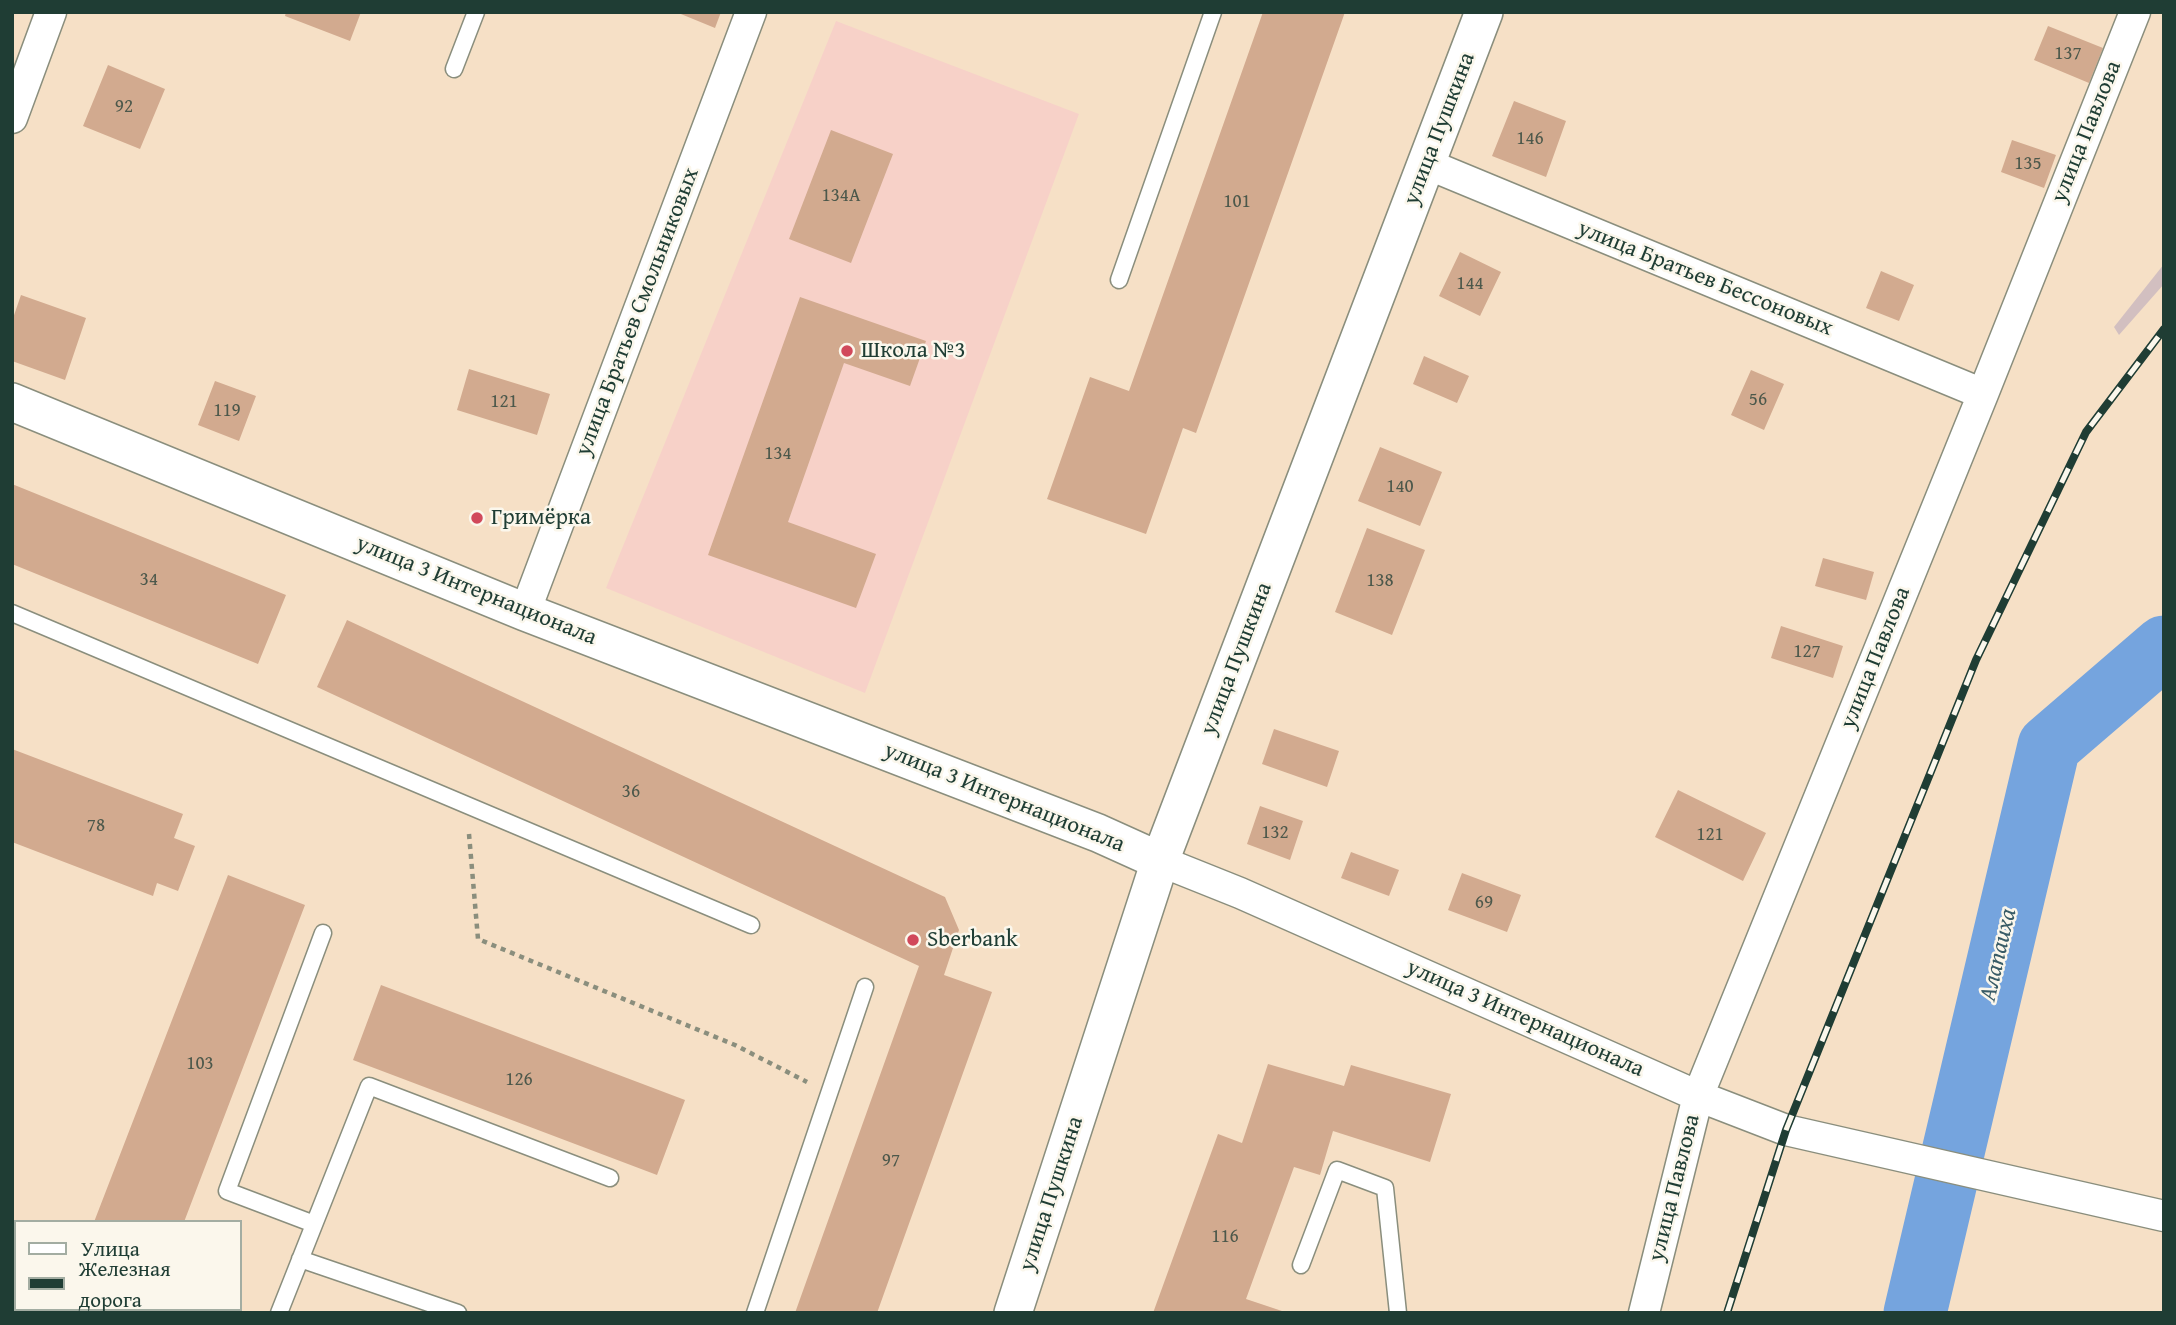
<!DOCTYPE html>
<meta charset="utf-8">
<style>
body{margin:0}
#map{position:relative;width:2176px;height:1325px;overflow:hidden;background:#f6e0c6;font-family:"Gentium Book Plus",serif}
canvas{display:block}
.frame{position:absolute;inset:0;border:14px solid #1f3d34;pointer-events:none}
.legend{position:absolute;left:14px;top:1220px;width:228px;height:91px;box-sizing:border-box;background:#fbf7ec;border:2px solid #a3ada2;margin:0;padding:9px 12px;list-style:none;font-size:21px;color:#1f3d34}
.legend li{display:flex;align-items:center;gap:14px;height:35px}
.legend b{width:35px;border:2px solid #a3ada2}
</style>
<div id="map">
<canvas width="2176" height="1325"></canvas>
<div class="frame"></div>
<ul class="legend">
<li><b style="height:9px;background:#fff"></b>Улица</li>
<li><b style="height:9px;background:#1f3d34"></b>Железная дорога</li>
</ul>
</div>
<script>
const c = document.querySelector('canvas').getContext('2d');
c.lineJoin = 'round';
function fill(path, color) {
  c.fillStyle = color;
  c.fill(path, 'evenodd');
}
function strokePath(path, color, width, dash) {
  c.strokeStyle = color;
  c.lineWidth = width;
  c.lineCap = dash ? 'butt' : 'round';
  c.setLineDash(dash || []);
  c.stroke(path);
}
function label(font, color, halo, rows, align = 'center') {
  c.font = font + ' "Gentium Book Plus",serif';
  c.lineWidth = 5;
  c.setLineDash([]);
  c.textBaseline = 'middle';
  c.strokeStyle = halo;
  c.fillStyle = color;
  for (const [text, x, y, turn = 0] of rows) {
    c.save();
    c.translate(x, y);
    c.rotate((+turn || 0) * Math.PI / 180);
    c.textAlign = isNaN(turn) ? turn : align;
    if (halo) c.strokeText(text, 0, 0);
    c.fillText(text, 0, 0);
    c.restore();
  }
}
fill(new Path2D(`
 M836 21 1079 114 865 693 606 588Z`), '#f7d1c8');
fill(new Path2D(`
 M2164 264V284L2119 335 2114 327Z`), '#d2bfc0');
strokePath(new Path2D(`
 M1915 1313 2049 746 2164 647`), '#75a4de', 63);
fill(new Path2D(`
 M286 12H361L350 41 285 16Z
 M676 12H721L715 28Z
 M1263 12H1345L1196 433 1183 428 1146 534 1047 499 1090 377 1129 391Z
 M2048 26 2103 48 2089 83 2034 60Z
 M108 65 165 89 140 149 83 126Z
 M1514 101 1566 121 1546 177 1492 156Z
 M831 130 893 154 851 263 789 239Z
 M2012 140 2056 155 2044 188 2001 172Z
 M1460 252 1501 272 1480 316 1439 296Z
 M1881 271 1914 285 1899 321 1866 308Z
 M21 295 86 318 65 380 12 361V321Z
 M800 297 926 341 910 386 844 363 788 522 876 554 856 608 708 555Z
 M1424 356 1469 376 1457 403 1413 384Z
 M469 369 550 394 537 435 457 410Z
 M1751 370 1784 384 1764 430 1731 415Z
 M215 381 256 396 239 441 198 425Z
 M1380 447 1442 472 1420 526 1358 501Z
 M12 484 286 595 258 664 12 564Z
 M1367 528 1425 550 1392 635 1335 612Z
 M1823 558 1874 572 1866 600 1815 586Z
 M347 620 945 897 959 930 944 975 992 992 877 1313H795L919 966 317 687Z
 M1781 626 1843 646 1833 678 1771 658Z
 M1274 729 1339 751 1327 787 1262 764Z
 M12 749 183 814 174 838 195 846 178 891 157 883 153 896 12 842Z
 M1678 790 1766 833 1743 881 1655 837Z
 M1260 806 1303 821 1290 860 1247 844Z
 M1351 852 1399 870 1389 896 1341 878Z
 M1462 873 1521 895 1507 932 1448 910Z
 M228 875 305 905 184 1222H94Z
 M381 985 685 1100 657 1175 353 1060Z
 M1268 1064 1344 1086 1351 1065 1451 1094 1430 1162 1333 1131 1320 1175 1294 1167 1246 1299 1288 1313H1153L1218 1134 1242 1143Z
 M12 1224 16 1226V1309H72L70 1313H20L12 1310Z`), '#d2aa8f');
const service = new Path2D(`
 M454 69 476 12
 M1119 280 1213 12
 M12 613 751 925
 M314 1224 227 1191 323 933
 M300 1259 458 1313
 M1301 1265 1337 1170 1385 1188 1398 1313
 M279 1313 369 1086 610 1178
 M755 1313 865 987`);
const minor = new Path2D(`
 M12 118 51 12
 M1427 164 1983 394
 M525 612 751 12
 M1160 861 1240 893 1698 1096 1786 1130 2164 1216
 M1644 1313 1698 1096 1983 394 2135 12`);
const tertiary = new Path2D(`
 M12 402 525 612 1098 833 1160 861
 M1013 1313 1160 861 1484 12`);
strokePath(service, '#8a8e7d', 19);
strokePath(minor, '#8a8e7d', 33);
strokePath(tertiary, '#8a8e7d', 40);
strokePath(new Path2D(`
 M469 834 478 939 735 1045 807 1082`), '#8a8e7d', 4.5, [5, 5]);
strokePath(service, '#fff', 16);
strokePath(minor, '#fff', 30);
strokePath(tertiary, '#fff', 37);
const rail = new Path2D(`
 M1727 1313 1786 1130 1976 660 2086 432 2164 329`);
strokePath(rail, '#1f3d34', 8);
strokePath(rail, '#fbf7ec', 5, [16]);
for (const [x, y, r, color] of [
 [847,351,7,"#d1495b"],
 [477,518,7,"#d1495b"],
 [913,940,7,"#d1495b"]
]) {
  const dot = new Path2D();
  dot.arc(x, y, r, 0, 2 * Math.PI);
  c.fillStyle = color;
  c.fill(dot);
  strokePath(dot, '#fbf7ec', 2.5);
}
label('19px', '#4c584b', null, [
 ["137",2068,54],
 ["92",124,107],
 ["146",1530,139],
 ["135",2028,164],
 ["134А",841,196],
 ["101",1237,202],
 ["144",1470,284],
 ["56",1758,400],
 ["121",504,402],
 ["119",227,411],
 ["134",778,454],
 ["140",1400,487],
 ["34",149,580],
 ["138",1380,581],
 ["127",1807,652],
 ["36",631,792],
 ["78",96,826],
 ["132",1275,833],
 ["121",1710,835],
 ["69",1484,903],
 ["103",200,1064],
 ["126",519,1080],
 ["97",891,1161],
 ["116",1225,1237]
]);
label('23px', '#1f3d34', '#fbf7ec', [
 ["улица Пушкина",1440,129,-69],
 ["улица Павлова",2087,132,-68],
 ["улица Братьев Бессоновых",1705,279,22],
 ["улица Братьев Смольниковых",638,312,-69],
 ["улица 3 Интернационала",476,591,22],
 ["улица Павлова",1876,658,-68],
 ["улица Пушкина",1237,659,-69],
 ["улица 3 Интернационала",1004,798,22],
 ["улица 3 Интернационала",1525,1019,24],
 ["улица Павлова",1675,1188,-76],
 ["улица Пушкина",1052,1194,-72]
]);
label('23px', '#1f3d34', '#fbf7ec', [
 ["Школа №3",861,351],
 ["Гримёрка",491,518],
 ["Sberbank",927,940]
], 'left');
label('italic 24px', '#395c67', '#fbf7ec', [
 ["Алапаиха",1999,955,-77]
]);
</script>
